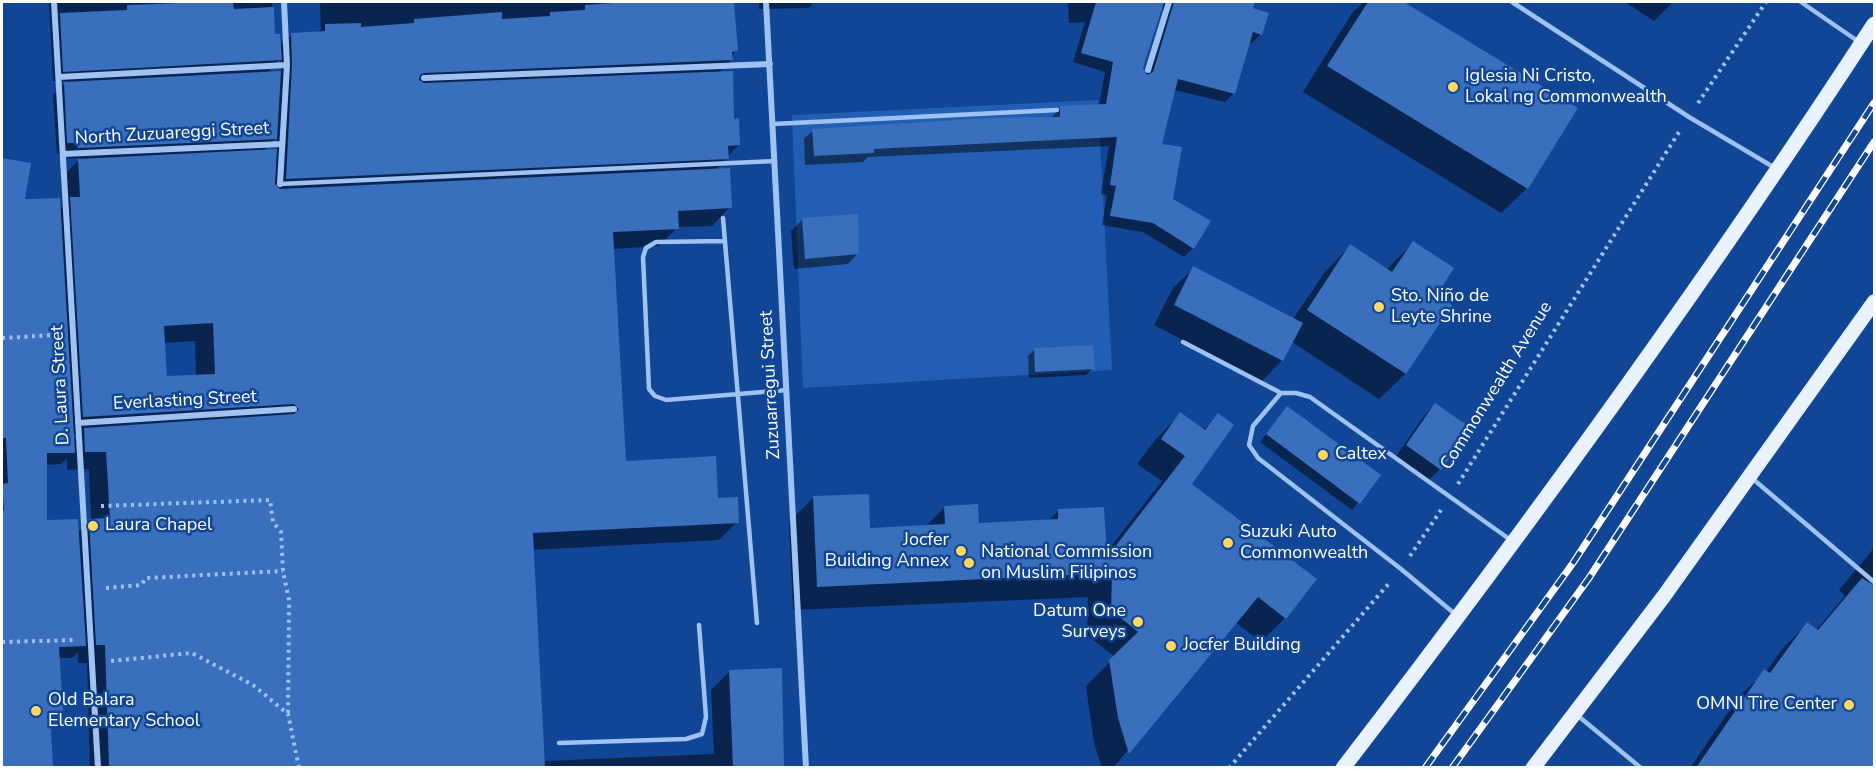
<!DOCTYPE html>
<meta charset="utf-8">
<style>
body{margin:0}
#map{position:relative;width:1876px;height:769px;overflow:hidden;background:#114595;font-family:"Nunito Sans",sans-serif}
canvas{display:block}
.frame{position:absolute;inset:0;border:3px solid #fff;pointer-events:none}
</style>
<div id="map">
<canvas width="1876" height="769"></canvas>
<div class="frame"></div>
</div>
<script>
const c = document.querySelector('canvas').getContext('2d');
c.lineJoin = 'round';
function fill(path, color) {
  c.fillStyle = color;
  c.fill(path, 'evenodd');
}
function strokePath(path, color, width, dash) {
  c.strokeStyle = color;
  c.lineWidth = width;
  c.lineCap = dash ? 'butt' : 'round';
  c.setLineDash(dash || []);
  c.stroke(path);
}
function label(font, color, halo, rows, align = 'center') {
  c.font = font + ' "Nunito Sans",sans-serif';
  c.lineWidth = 5;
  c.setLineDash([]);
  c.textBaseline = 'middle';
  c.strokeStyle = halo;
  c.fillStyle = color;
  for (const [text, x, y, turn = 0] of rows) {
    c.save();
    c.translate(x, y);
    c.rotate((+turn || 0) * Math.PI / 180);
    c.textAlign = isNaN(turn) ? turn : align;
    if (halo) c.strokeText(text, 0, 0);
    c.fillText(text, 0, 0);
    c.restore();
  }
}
fill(new Path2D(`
 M1098 100 1112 370 803 388 792 115Z`), '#225fb4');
fill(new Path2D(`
 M49 2H272L273 36 279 47 291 35 317 33 321 30 320 2H731L735 51 731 60 718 73 739 144 716 170 730 207 712 226 678 227 659 246 613 249 624 463 717 500 737 522 719 540 532 550 544 761 714 754 711 690 730 671 783 768H90L87 663H78V652L72 658H58L61 710 49 723 52 768H2V159L29 164 23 201 59 210 62 207 61 178 81 158 67 159V153L57 154 53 95 67 81H53ZM280 59 281 72 267 73ZM277 137V151L263 152ZM195 341 196 376 165 378 163 343ZM80 434 72 441V435ZM67 458V470L89 469 91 520 78 532 45 522V465L61 464Z
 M759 2H814L808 8 759 9Z
 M1068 2H1253L1251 9 1261 34 1252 43 1248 42 1234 93 1225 102 1174 90 1160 145 1171 200 1193 248 1184 257 1143 232 1102 225 1107 195 1101 194 1109 146 868 157 863 162 805 165 804 139 813 130 1051 118 1060 108 1099 106 1105 72 1073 62 1085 22 1069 23ZM1161 4 1165 14 1146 76 1141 71Z
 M1364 2H1401L1576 109 1527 188 1501 213 1303 92 1352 13Z
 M1625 2H1673L1654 21Z
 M857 215 859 252 848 264 794 269 791 231 802 220Z
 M1413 243 1435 295 1450 305 1405 374 1379 399 1292 342 1282 360 1262 381 1154 325 1173 288 1194 268 1293 319 1325 272 1350 246 1386 270Z
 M1035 349 1093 368 1086 375 1029 378 1028 356Z
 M1435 405 1440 469 1428 481 1395 458 1423 417Z
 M1287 408 1379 476 1352 510 1260 442Z
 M1180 414 1203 430 1218 415 1190 485 1285 618 1261 642 1235 622 1113 768H1102L1094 743 1086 686 1115 657 1087 635 1088 597 793 610 789 522 813 498 869 529 925 527 945 507 977 524 1048 521 1058 511 1105 554 1162 481 1137 464 1156 439Z
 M1874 548V768H1690L1740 695 1766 672 1783 648 1807 624 1816 630 1845 596 1839 590Z`), '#0007');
fill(new Path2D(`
 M207 2 233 3 234 9 274 7 275 34H280L282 60 63 72 60 13 127 10V5Z
 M626 2H734L738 51 732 52 733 60 424 73 420 75 419 80 424 83 733 71 734 119 739 118 740 145 728 146 729 159 286 179 292 65 291 33 325 31V24L361 23V27L414 23V19L502 12V19L550 16V12L585 10V5Z
 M1096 2H1164L1143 68 1147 75 1153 72 1174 2H1255L1253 8 1269 13 1262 35 1253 32 1235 94 1178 79 1162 144 1182 147 1173 199 1211 221 1194 249 1153 223 1110 216 1116 186 1110 185 1117 137 874 149V153L814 156 812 129 989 118 1060 117V106L1106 104 1113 62 1081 53Z
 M1368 2H1404L1578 108 1528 189 1327 66Z
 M281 71 277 139 78 148 77 143H67L64 82Z
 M277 149 275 184 280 189 730 168 732 208 678 211 679 229 613 232 626 461 716 456 718 498 738 497 739 523 533 533 545 768 109 766 105 645H96L89 519 110 518 106 452H85L84 428 294 414 299 409 294 404 83 417 70 197H80L78 159ZM213 323 215 374 167 376 164 326Z
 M2 158 31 163 25 199 60 198 75 453H47V520L78 519 86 646 59 647 63 711 50 712 53 768H2V510H4L2 484 8 483 6 438H2Z
 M858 214 859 254 805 259 802 218Z
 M1413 241 1454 268 1437 295 1452 305 1406 374 1307 310 1350 244 1392 272Z
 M1193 266 1303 323 1283 361 1174 305Z
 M1093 345 1095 369 1035 372 1034 348Z
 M1435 403 1471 428 1441 470 1406 445Z
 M1287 406 1381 475 1360 504 1266 434Z
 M1180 412 1205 430 1218 413 1234 425 1192 484 1317 579 1286 619 1258 597 1129 754 1118 718 1109 660 1138 632 1111 610 1112 573 817 587 813 496 869 494 870 528 945 524 944 506 978 504 979 523 1058 519V509L1104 507 1107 557 1185 456 1161 439Z
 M1862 578 1875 586V768H1696L1764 669 1770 673 1807 622 1818 630Z
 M782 668 784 768H733L729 670Z`), '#396fbd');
strokePath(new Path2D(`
 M1698 103 1766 2
 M2 338 55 335
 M1458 484 1679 132
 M101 506 270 500 273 522 281 532 283 571 289 600 288 714
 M1410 556 1441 510
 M106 588 141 585 146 578 283 571
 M2 642 73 640
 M111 661 192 653 253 685 288 714 299 768
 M1229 768 1391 581`), '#9fc2f3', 4, [3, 4.5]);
strokePath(new Path2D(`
 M1512 2 1689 117 1775 168
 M1801 2 1859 42
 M773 124 1057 110
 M280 184 775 161
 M723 218 757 623
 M725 241 656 242 646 248 643 257 649 389 655 396 666 400 787 390
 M1183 342 1281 393H1296L1310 397 1512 541
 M1281 393 1253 426 1249 445 1258 458 1401 569 1455 614
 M1753 479 1874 582
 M1577 715 1641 768
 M559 743 686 739 702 734 706 717 699 625`), '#9fc2f3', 4.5);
strokePath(new Path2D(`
 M54 2 98 768
 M284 2 287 65
 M766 2 806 768
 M1148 70 1169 2
 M59 77 287 65 280 184
 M424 78 770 64
 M63 154 282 144
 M78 423 294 409`), '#9fc2f3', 6);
strokePath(new Path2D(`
 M1343 768C1529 526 1708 279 1874 24
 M1533 768 1664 596 1874 302`), '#ebf2ff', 15);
const rail = new Path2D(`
 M1425 768 1573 563 1874 103
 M1452 768 1589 578 1874 142`);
strokePath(rail, '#fff', 7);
strokePath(rail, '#114595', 4.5, [14]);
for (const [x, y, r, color] of [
 [1453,87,6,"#ffd761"],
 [1379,307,6,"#ffd761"],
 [1323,455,6,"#ffd761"],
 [93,526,6,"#ffd761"],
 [1228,543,6,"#ffd761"],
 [961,551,6,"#ffd761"],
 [969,563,6,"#ffd761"],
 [1138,622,6,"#ffd761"],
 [1171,646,6,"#ffd761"],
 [1849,705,6,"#ffd761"],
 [36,711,6,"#ffd761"]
]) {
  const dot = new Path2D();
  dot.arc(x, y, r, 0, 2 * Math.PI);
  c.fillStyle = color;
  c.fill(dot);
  strokePath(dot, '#114595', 2);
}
label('18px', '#fff', '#114595', [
 ["Iglesia Ni Cristo,",1465,77],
 ["Lokal ng Commonwealth",1465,98],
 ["Sto. Niño de",1391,297],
 ["Leyte Shrine",1391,318],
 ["Caltex",1335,455],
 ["Laura Chapel",105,526],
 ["Suzuki Auto",1240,533],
 ["Commonwealth",1240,554],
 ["Jocfer",949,541,"right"],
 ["Building Annex",949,562,"right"],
 ["National Commission",981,553],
 ["on Muslim Filipinos",981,574],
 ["Datum One",1126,612,"right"],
 ["Surveys",1126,633,"right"],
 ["Jocfer Building",1183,646],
 ["Old Balara",48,701],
 ["Elementary School",48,722],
 ["OMNI Tire Center",1837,705,"right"]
], 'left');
label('18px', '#fff', '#114595', [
 ["North Zuzuareggi Street",172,134,-3],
 ["D. Laura Street",61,385,-93],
 ["Zuzuarregui Street",771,385,-93],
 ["Commonwealth Avenue",1497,386,-58],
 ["Everlasting Street",185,401,-3]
]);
</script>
